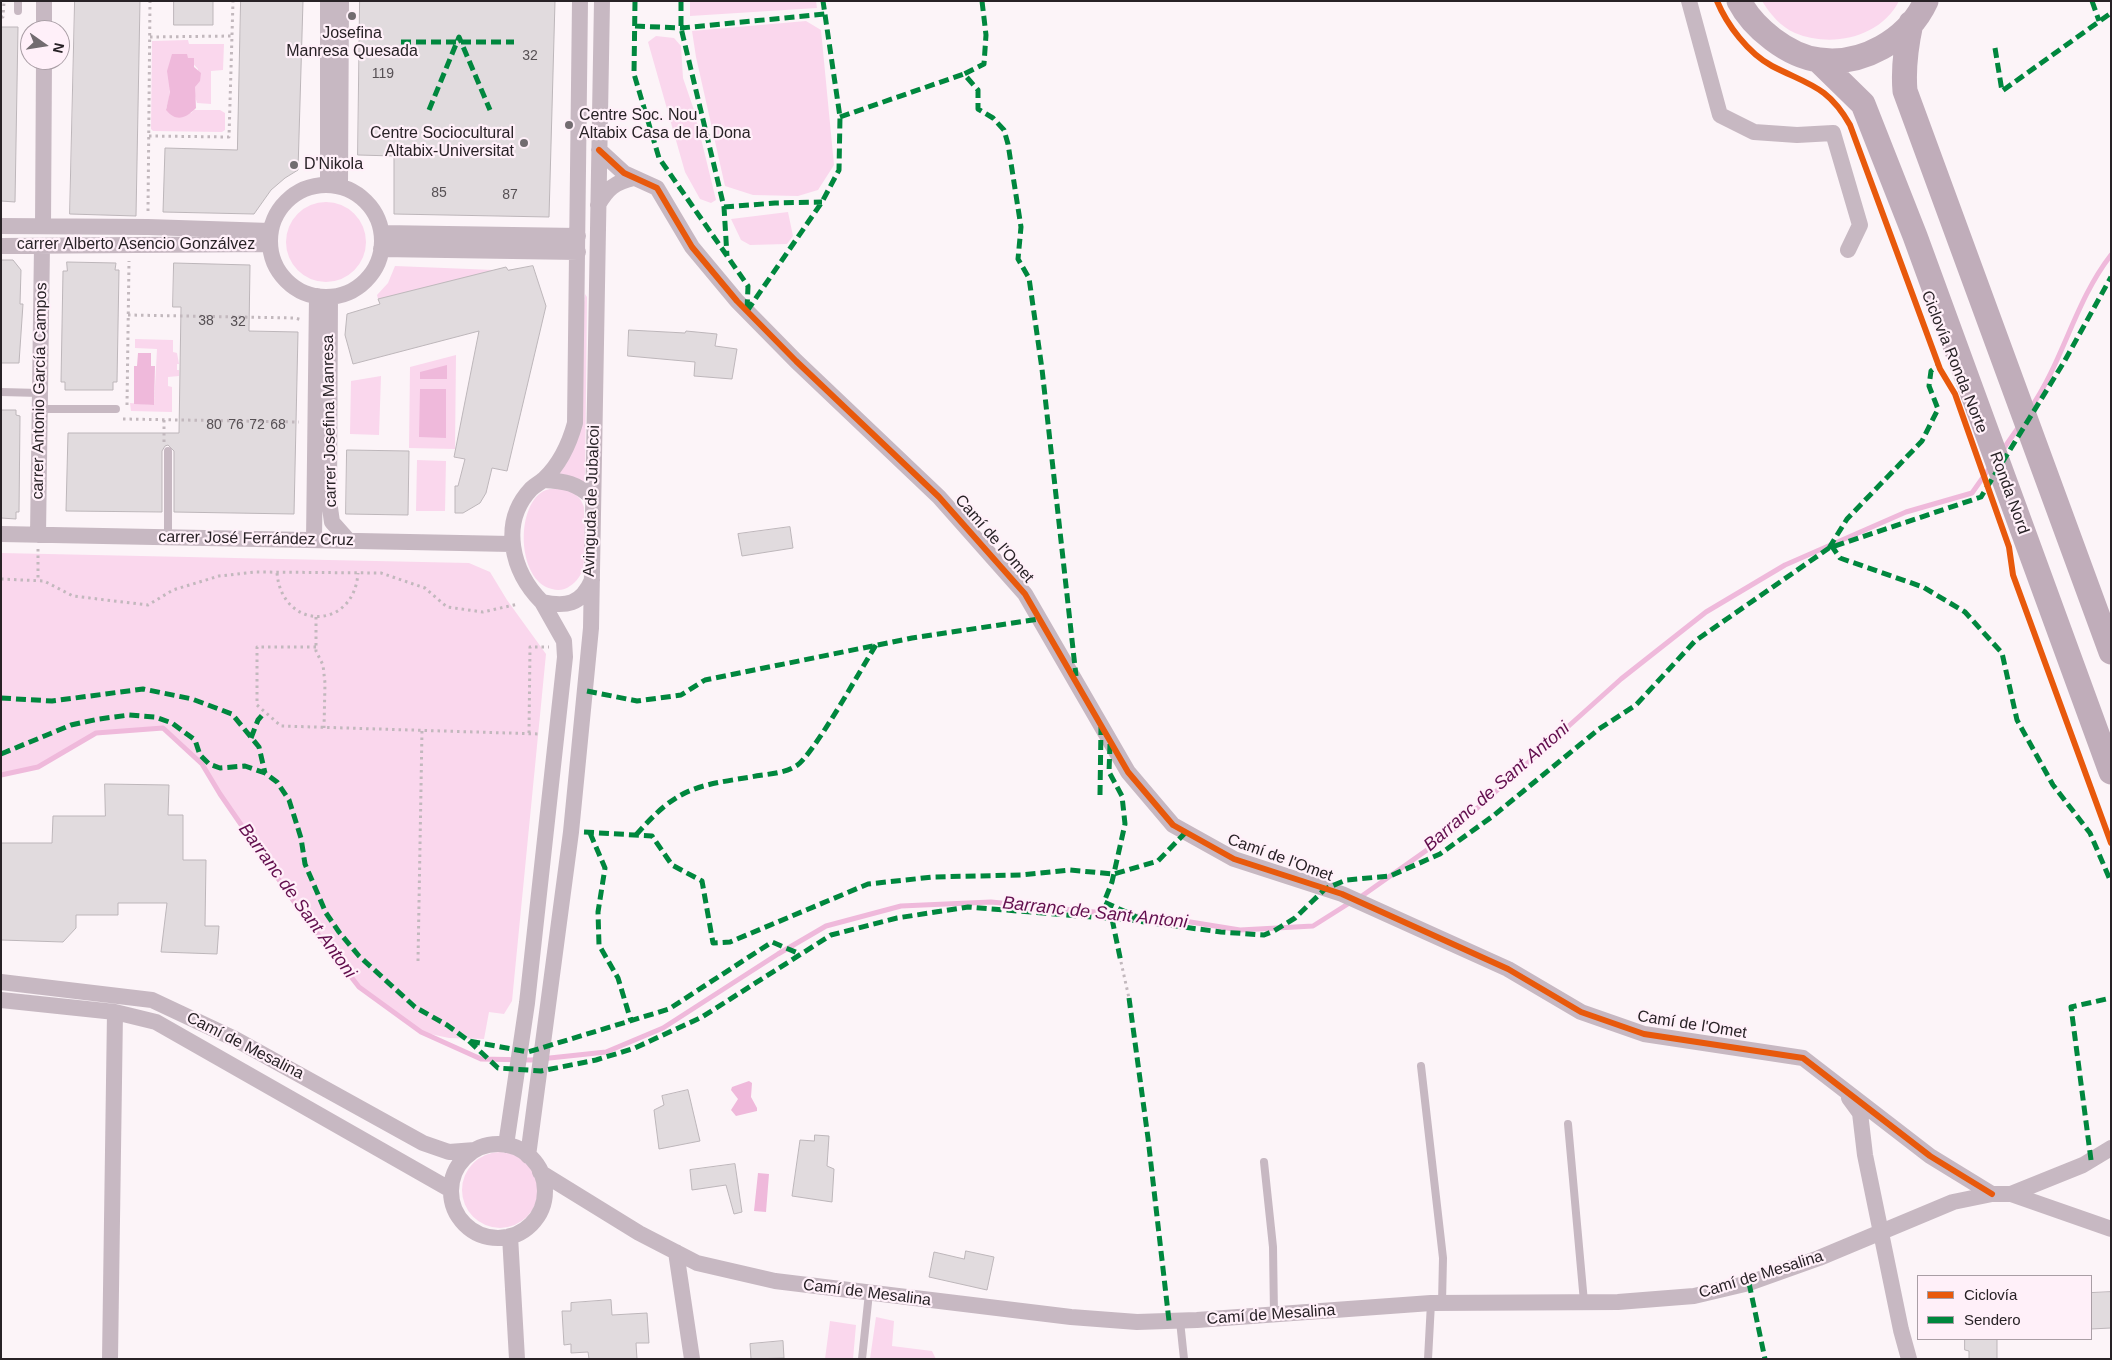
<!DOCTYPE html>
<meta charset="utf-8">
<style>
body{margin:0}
#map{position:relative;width:2112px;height:1360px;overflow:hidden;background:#fcf4f8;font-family:Arial,sans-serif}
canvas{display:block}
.frame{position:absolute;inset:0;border:2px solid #282226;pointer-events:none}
.legend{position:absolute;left:1917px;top:1275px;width:175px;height:65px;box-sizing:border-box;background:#fff0f9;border:1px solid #a99ea5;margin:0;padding:6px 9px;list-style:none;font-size:15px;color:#282226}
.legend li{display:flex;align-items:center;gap:10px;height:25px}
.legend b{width:25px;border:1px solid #a99ea5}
.north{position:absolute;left:20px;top:20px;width:50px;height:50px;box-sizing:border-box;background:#fff0f9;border:1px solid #a99ea5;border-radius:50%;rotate:103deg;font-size:14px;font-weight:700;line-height:20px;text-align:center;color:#282226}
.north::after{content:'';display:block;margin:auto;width:18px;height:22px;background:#726c70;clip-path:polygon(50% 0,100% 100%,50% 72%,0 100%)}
</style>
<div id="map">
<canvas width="2112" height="1360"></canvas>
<div class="frame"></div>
<ul class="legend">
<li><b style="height:6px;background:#e8590c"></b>Ciclovía</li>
<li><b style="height:6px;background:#00873e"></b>Sendero</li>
</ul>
<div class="north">N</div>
</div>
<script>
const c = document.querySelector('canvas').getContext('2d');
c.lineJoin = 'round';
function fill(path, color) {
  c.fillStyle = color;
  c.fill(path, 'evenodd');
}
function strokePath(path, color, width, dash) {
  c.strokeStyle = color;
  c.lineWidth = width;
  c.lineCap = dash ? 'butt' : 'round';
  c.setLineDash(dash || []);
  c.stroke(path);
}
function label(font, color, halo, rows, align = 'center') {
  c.font = font + ' Arial,sans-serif';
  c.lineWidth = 4.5;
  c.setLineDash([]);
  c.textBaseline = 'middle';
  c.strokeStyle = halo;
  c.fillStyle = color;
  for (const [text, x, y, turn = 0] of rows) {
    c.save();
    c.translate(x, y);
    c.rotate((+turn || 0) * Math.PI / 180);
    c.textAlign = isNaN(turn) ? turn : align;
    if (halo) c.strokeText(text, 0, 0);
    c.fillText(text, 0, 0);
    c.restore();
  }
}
fill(new Path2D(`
 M690 1H816L817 8 690 16Z
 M1762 1H1899C1880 38 1831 48 1795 33 1781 27 1770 14 1762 1Z
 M806 21 821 30 834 165 818 190 798 196 753 195 725 186 696 57 692 31Z
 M656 36 674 38 681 46 683 78 694 110 716 200 711 203 700 199 685 172 648 42Z
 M188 40 189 44H224L223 70 211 71V104L197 103 194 93 198 69 188 58 177 54C163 68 171 72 170 89 170 96 168 103 166 109L191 113 194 110H220L225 113V130L222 132 153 131 151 129 152 41Z
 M286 242a40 40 0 1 1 80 0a40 40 0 1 1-80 0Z
 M788 212 793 236 787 244 750 245 741 240 731 219Z
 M395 266 494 270 378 299 377 295 388 283Z
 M585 294 587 297 585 482 558 474 566 464Z
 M135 339 173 340V352L177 353 179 364H177V370H179V376L168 377V386L172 387V412L131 411 130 403 154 405 157 349 135 348Z
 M456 355 455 449 409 448 410 367Z
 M381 376 379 435 350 434 351 381Z
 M417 460 446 461 445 511H416Z
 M562 489C573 492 580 495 584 507 584 526 587 549 583 568 581 576 576 582 570 586 565 590 558 591 552 589 516 581 515 502 546 490 551 488 557 489 562 489Z
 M1 553 469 563 490 572 507 600 546 654 512 1001 504 1014 489 1012 484 1039 449 1038 421 1032 359 987 306 919 220 794 202 764 163 728 96 733 38 767 1 775Z
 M462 1190a38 38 0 1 1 76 0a38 38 0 1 1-76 0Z
 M876 1317 894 1321 892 1346 932 1351 936 1359H870Z
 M830 1321 856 1325 853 1359H825Z`), '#fad7ed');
fill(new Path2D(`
 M172 54H187L188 58H194V67L201 73 200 81 195 87 196 108C185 119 176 122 166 110L170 92 167 71Z
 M138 353H151V366H155L154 405 134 404V366H137Z
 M447 365V379H420V372Z
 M420 389H446V438L419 437Z
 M749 1081 752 1083 751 1097 757 1108V1111L736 1116 731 1110 738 1099 731 1090 732 1087Z
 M758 1173 769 1174 766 1212 754 1211Z`), '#efb9db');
strokePath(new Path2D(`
 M2030 409C2063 362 2075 301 2111 255
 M2002 451 2020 425
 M1 775 38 767 96 733 163 728 202 764 220 794 306 919 359 987 421 1032 481 1059 531 1060 606 1052 663 1028 778 954 826 926 901 906 991 902 1178 920 1240 930 1313 926 1351 902
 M1359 898 1444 838 1621 679 1706 612 1785 565 1906 512 1972 493 1991 466`), '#efb9db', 5);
const building = new Path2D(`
 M75 1H140L136 216 70 214Z
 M174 1H213V25H174Z
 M241 1H303L298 170 285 178 271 190 254 214 163 212 165 148 237 150Z
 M360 1H555L549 217 394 214V156L358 155Z
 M1 27H18L15 202 1 201Z
 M1 260H13L21 270 20 304H23L19 363H1Z
 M67 262 116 263 115 270H119L117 382H113V390H65V382H61L63 271H67Z
 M174 263 250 265 249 331 298 332 294 514 174 512V451L168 445 165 446 162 451V512L66 511 68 433H179L181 307H173Z
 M533 266 546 306 507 471 492 468 486 493 480 503 463 513H455V486H458L465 459 454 457 479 331 353 364 345 335 347 314 380 304 378 299 506 267 508 270Z
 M629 330 685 333 686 331 717 334 715 346 737 349 732 379 694 376 695 362 628 356Z
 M1 410H16V415L20 416 19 512H16V519L1 518Z
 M347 450 409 451 408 515 346 514Z
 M790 527 793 548 742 556 738 534Z
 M105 784 169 785 168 815H183V860H206L205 926H219L217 954 161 952 167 903H118V915H76V928L63 942 1 940V843H52L53 816H105Z
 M688 1090 700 1141 659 1149 654 1110 664 1105 662 1096Z
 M815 1135 829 1136 827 1166 834 1169 832 1202 792 1196 800 1140 814 1141Z
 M735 1164 742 1212 734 1214 726 1185 692 1190 690 1170Z
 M966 1251 994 1257 987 1290 929 1277 934 1252 964 1259Z
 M2111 1292V1328L2091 1329V1293Z
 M611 1300 612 1315 647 1313 649 1343H636L637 1359H589L588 1352 571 1353V1344L564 1345 562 1311H571V1303Z
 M1965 1339H1997V1359H1969V1351L1965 1350Z
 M783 1341 784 1358 751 1359 750 1344Z`);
fill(building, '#e1dbde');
strokePath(building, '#bdb6ba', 1);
strokePath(new Path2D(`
 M1 17H3L4 2
 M150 37 232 36
 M149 136 229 137 233 1
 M148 211 150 1
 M128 315 295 318 302 320
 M127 405 129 261
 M123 419 299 422
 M164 442V420
 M38 549V581
 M277 573C282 631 354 631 358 573
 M1 579 44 581 73 596 148 605 173 590 219 576 256 572 381 573 425 588 447 607 483 612 518 604
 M316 617V651L323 665 325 683 324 728
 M316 647H257V705L281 726 540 734
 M529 733 530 647H549
 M418 961 422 730
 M1121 962 1129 998`), '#c2b8bd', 3, [2.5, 4]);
strokePath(new Path2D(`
 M18 11V1
 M1 392 40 393
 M40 409H116
 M168 538V451
 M1421 1066 1443 1258 1442 1303
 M1568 1124 1584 1302
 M1264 1162 1273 1247 1274 1315
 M1180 1321 1184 1359
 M862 1359 869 1293
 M1428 1359 1431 1303`), '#c7b8c2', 8);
strokePath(new Path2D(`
 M580 1 575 423C569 445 560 464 544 479 540 483 535 485 531 489 499 523 512 572 542 602 566 607 581 605 592 580
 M1689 1 1720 115 1754 132 1797 135 1833 133 1860 225 1848 250
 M44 30V1
 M599 150 624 173 657 188 692 247 737 301 796 361 939 497 1025 594 1128 772 1173 825 1234 859 1342 894 1508 969 1581 1012 1644 1034 1803 1058 1930 1156 1992 1194
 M328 184V1
 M270 241a56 56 0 1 1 112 0a56 56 0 1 1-112 0Z
 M340 186 341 1
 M598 205C607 189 615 182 634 178
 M1 226 148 227 270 231
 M43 226 44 60
 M382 233 578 236
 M1 246 270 244
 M381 249 578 252
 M330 297 329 501 332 522 348 540
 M543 480C566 481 576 483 593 498
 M1 534 511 544
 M38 535 42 246
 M314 540 317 296
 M1 982 152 1000 235 1039 423 1143 449 1152 475 1150
 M1 1000 115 1012 156 1022 451 1190
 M1849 1098 1860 1113 1865 1155 1901 1330 1909 1359
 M451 1191a47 47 0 1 1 94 0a47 47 0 1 1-94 0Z
 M506 1145 527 1003 565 657 564 641 542 602
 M528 1156 571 832 591 628 602 1
 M540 1172 639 1233 697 1263 775 1281 1071 1317 1137 1322 1197 1320 1431 1303 1618 1302 1694 1296 1749 1283 1819 1258 1953 1202 1992 1194H2011L2111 1229
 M2011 1194 2083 1165 2111 1148
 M510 1236 517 1359
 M676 1252 692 1359
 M110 1359 115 1012`), '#c7b8c2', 16);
strokePath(new Path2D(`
 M1739 1C1753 28 1788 56 1819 60 1862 66 1908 40 1926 1
 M1911 23C1906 46 1903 68 1905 91L2111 652
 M1818 60 1863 104 1915 236 2111 772`), '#c0adba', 25);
strokePath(new Path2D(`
 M635 1 634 74 659 158 748 286 747 311
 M681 1V28L724 207 727 256
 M982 1 986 35 984 64 964 74 978 90V109L993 118 1004 130 1008 144 1021 227 1018 259 1029 278 1042 369 1076 676
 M2092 1 2099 21
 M635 26 681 28 825 14
 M401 42H514
 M1995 48 2002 91 2111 13
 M429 110 459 37 490 110
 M840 117 964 74
 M724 207 775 203 822 202
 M747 311 822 202 839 170 840 117 823 1
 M1831 545 1840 558 1923 587 1965 612 2002 653 2017 720 2053 785 2090 833 2111 882
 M1829 548 1847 519 1922 441 1938 409 1929 386 1931 371 1939 365
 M587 691 637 701 681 695 705 680 912 638 1039 619
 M1 698 52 701 143 689 192 699 232 714 259 747 265 773
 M251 738 258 720 265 712
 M1110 744 1109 772 1122 796 1125 824 1112 882 1104 902 1139 918
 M1 754 71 725 99 719 129 715 155 717 172 723 195 740 200 755 209 764 220 768 245 766 265 773 277 782 289 800 301 838 305 864 326 913 339 932 359 956 415 1007 447 1025 469 1041 528 1052 669 1009 772 942 800 954
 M1100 795 1101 727
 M584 832 652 836 672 865 702 881 713 943 730 942 868 884 933 877 1021 875 1070 870 1114 874 1158 861 1186 832
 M590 833 605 868 598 912 599 945 618 978 631 1021
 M636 835C676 789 693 786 751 777 765 774 783 774 796 766 813 756 862 667 876 645
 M1112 919 1121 962
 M1129 998 1148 1138 1169 1321
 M469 1041 498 1068 541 1071 596 1060 635 1048 702 1017 831 935 897 918 968 907 1130 920 1221 932 1264 935 1274 931 1295 918 1325 889 1346 880 1390 876 1440 854 1493 816 1599 729 1636 705 1695 641 1829 548 1981 497 2064 362 2111 277
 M2091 1160 2071 1007 2111 998
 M1749 1283 1765 1359`), '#00873e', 5, [10, 5]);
strokePath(new Path2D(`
 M1717 1C1727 25 1748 53 1772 66 1809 85 1828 86 1850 125L1940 369 1955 394 2009 547 2013 575 2111 843
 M599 150 624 173 657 188 692 247 737 301 796 361 939 497 1025 594 1128 772 1173 825 1234 859 1342 894 1508 969 1581 1012 1644 1034 1803 1058 1930 1156 1992 1194`), '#e8590c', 6);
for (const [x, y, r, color] of [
 [352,16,5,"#726c70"],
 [569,125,5,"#726c70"],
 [524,143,5,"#726c70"],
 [294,165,5,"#726c70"]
]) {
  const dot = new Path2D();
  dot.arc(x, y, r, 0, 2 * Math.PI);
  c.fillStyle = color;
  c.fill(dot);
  strokePath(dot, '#fff0f9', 2);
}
label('14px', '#565054', null, [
 ["32",530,56],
 ["119",383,74],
 ["85",439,193],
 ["87",510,195],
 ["38",206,321],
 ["32",238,322],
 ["80",214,425],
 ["76",236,425],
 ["72",257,425],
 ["68",278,425]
]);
label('16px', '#282226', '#fff0f9', [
 ["Josefina",352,34,"center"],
 ["Manresa Quesada",352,52,"center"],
 ["Centre Soc. Nou",579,116],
 ["Altabix Casa de la Dona",579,134],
 ["Centre Sociocultural",514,134,"right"],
 ["Altabix-Universitat",514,152,"right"],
 ["D'Nikola",304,165]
], 'left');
label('16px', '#282226', '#fff0f9', [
 ["carrer Alberto Asencio Gonzálvez",136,245],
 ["Ciclovía Ronda Norte",1954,362,68],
 ["carrer Antonio García Campos",40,391,-89],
 ["carrer Josefina Manresa",330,421,-91],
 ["Ronda Nord",2009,493,70],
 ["Avinguda de Jubalcoi",592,501,-88],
 ["carrer José Ferrández Cruz",256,539,1],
 ["Camí de l'Omet",994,539,49],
 ["Camí de l'Omet",1280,858,20],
 ["Camí de l'Omet",1692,1025,9],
 ["Camí de Mesalina",245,1046,27],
 ["Camí de Mesalina",1761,1275,-17],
 ["Camí de Mesalina",867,1293,7],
 ["Camí de Mesalina",1271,1315,-4]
]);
label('italic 18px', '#630f4e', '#fff0f9', [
 ["Barranc de Sant Antoni",1497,787,-41],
 ["Barranc de Sant Antoni",297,901,54],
 ["Barranc de Sant Antoni",1095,913,6]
]);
</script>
